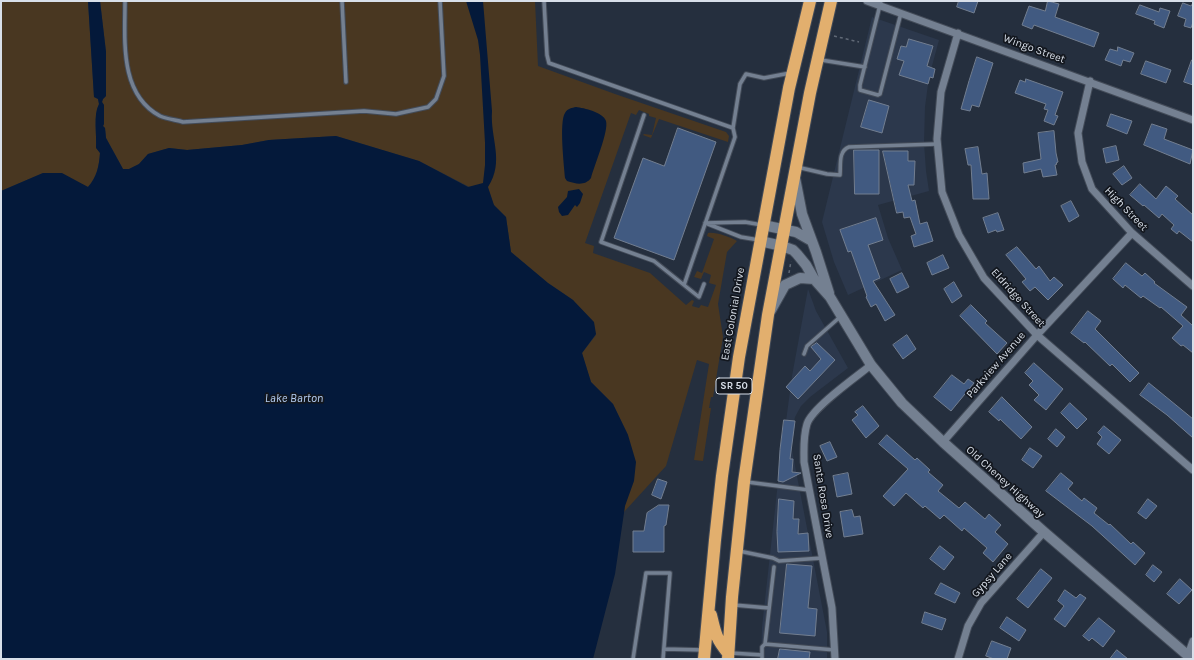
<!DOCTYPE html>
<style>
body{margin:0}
#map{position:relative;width:1194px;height:660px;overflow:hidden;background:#252f3e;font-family:Karla,sans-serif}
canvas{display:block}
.frame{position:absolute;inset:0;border:2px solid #d8dfe9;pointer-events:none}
</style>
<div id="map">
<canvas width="1194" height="660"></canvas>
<div class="frame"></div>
</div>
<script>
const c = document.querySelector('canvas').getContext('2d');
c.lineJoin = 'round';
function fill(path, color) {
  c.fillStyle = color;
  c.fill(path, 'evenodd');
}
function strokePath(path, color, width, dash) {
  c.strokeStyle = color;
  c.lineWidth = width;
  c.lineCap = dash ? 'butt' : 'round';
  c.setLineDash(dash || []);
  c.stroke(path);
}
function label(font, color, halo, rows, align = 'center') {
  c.font = font + ' Karla,sans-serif';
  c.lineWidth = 3.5;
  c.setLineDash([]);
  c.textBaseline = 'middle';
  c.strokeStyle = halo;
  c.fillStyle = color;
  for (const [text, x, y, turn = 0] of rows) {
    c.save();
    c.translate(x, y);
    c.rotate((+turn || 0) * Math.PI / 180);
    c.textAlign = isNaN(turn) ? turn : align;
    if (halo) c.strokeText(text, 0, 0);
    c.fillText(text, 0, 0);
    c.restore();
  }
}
fill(new Path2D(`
 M872 17 939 40 929 77 925 107 924 143 926 171 929 191 878 205 888 238 902 270 848 295 834 262 822 222Z
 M808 289 816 311 848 368 810 397 801 406 795 417 792 431 791 445 827 632V659H761L762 627 778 482 792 376Z`), '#2c384c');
fill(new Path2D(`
 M1 1H88L94 97 98 99 99 104C93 115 97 134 96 147L100 153C99 166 97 177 88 187L75 181 43 173 1 191Z
 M100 1H535L538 66 615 94 726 132 729 136 728 142 659 119 651 138 643 135 644 134 652 135 656 118 649 116V114L639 110 636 115 631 113 585 243 594 246 593 253 650 273 686 305 692 300 694 301 692 306 699 308 701 305 708 307 716 285 709 283 711 275 704 272 701 279 694 277 697 271 702 273 714 239 707 236 708 233C716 232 730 237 737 241L727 252 718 304 723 337 713 397H711L709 408H711L703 461 694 460 709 364 697 360 666 466 624 512 628 435 613 404 591 382 582 353 596 335 573 300 548 283 511 252 506 217 481 193 419 161 336 136 269 140 242 145 187 150 169 148 148 154 139 164 129 169H123L106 138 105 128 103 126 104 124V105L102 102 103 99 106 96V52Z`), '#493721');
fill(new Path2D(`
 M88 1H100L106 52V96L103 99 102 102 104 105V124L103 126 105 128 106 138 123 169H129L139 164 148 154 169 148 187 150 242 145 269 140 336 136 419 161 468 187 483 183 485 165V143L480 55 478 40 466 1H483L492 111C490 139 505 161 488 187L494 205 506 217 511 252 548 283 573 300 594 322 596 334 582 353 591 382 613 404 628 435 636 462 634 481 625 506 615 574 593 659H1V191L43 173H62L88 187C97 177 99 166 100 153L96 148C97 134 93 115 99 104L98 99 94 97Z
 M576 107C584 108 603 112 606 121 609 131 594 166 591 178 585 186 576 184 567 181L565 178C564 165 559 122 565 113 568 108 572 108 576 107Z
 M579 189 583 194 580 203 577 207 575 205 568 215 562 216 559 212 558 207 567 197 568 191Z`), '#04193a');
const building = new Path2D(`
 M959 1H978L974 13 957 7Z
 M1048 1 1059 4 1055 17 1099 33 1094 47 1034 25 1032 29 1022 25 1029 6 1045 11Z
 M1183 3 1191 6 1193 3V22L1191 28 1184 26 1186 19 1178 16Z
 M1140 5 1159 12 1160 8 1170 11 1164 28 1154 24 1155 21 1136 14Z
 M909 39 933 46 927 66 935 69 933 78 930 77 928 84 899 75 904 61 897 59 901 46 906 47Z
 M1118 47 1134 53 1130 62 1123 60 1121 66 1105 60 1110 49 1117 51Z
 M977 57 993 63 979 107 972 105 970 111 961 109 969 81Z
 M1192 60H1193V85L1184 82Z
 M1146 61 1171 70 1166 83 1141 74Z
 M1026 79 1063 92 1055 115 1058 116 1054 125 1044 121 1048 110 1044 109 1046 104 1015 93 1020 80 1025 82Z
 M869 100 889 106 882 133 861 127Z
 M1111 114 1132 121 1127 134 1107 126Z
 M1152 124 1167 129 1164 139 1193 150 1190 164 1144 145Z
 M678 128 716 142 674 260 614 238 643 158 664 166Z
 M1054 131 1056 153 1058 162 1056 163 1057 164 1055 165 1057 175 1043 177 1041 169 1024 173 1023 163 1041 159 1038 133Z
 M1116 146 1119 160 1106 163 1103 149Z
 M978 147 982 174 987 173 989 199H973L971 165H968L965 149Z
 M854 150H879V194H855Z
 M883 151H908V161H915L914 185H908L912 201 915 200 920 224 927 222 933 241 914 247 911 236 916 234 910 217 904 218 903 212 897 213Z
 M1124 166 1132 178 1122 185 1113 174Z
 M1140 184 1156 199 1166 186 1178 196 1175 199 1193 215V242L1179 231 1177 234 1171 229 1174 225 1162 214 1159 218 1144 205 1143 206 1130 195Z
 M1071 201 1079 216 1069 222 1061 206Z
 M998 213 1004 230 997 232 996 230 988 233 983 218Z
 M876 218 883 240 868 245 880 278 873 281 895 315 885 321 876 304 871 307 866 297 867 296 851 251 848 252 840 230Z
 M1017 247 1036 269 1039 266 1050 281 1054 277 1063 285 1048 300 1035 287 1030 291 1022 282 1026 279 1006 255Z
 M943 255 949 268 932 275 927 263Z
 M1126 263 1142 276 1145 273 1155 282 1154 283 1187 307 1181 315 1193 326V353L1183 345 1181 346 1172 338 1183 326 1161 307 1160 308 1143 296 1141 298 1125 285 1123 288 1113 279Z
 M902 273 909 287 897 293 890 279Z
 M954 282 962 296 952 303 944 289Z
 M971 305 987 321 985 323 1007 343 997 354 960 316Z
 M1088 311 1101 321 1095 329 1139 373 1130 382 1112 364 1110 366 1085 342 1084 343 1071 333Z
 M907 335 916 349 903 359 893 345Z
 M817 343 835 360 798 399 786 387 805 366 810 371 821 359 811 347Z
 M1034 363 1063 389 1046 410 1034 400 1039 395 1029 385 1033 381 1025 373Z
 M952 375 964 384 968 379 974 383 951 411 934 397Z
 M1149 383 1193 419V438L1167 415 1140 395Z
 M1002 397 1032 427 1021 439 1000 419 999 421 989 412Z
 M1070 403 1087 419 1077 429 1061 413Z
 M863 406 879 426 866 438 852 420 858 415 855 412Z
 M784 420 795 421 790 459H793L792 472 801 473 783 482 778 481 780 450Z
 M1104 426 1121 440 1109 454 1097 444 1102 437 1098 433Z
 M1056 429 1065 437 1057 447 1048 439Z
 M887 435 915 460 917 458 930 470 928 472 943 485 938 491 959 508 965 502 985 519 989 514 1001 525 995 532 1008 544 993 562 983 553 987 548 964 528 962 531 944 515 940 519 925 506 923 508 906 493 894 506 883 496 908 469 879 444Z
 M830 442 837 457 827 461 820 446Z
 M1030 448 1042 456 1033 468 1022 460Z
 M848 473 852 494 837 497 833 476Z
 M1061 473 1073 483 1068 489 1082 501 1084 498 1097 508 1094 513 1109 525 1110 524 1131 544 1133 542 1145 553 1135 565 1092 526 1046 491Z
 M658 479 667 482 661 499 652 495Z
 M779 499 794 501 793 519H799L798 534 808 533 809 551 778 552 777 532Z
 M1148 499 1157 506 1146 519 1138 513Z
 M659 505H669L666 525 664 526V552H633V531H644L647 513Z
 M852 510 854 517 860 516 863 534 844 537 840 512Z
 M940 546 954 557 944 570 930 559Z
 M787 564 812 566 808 608 817 609 815 636 780 633Z
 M1153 565 1162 572 1154 582 1146 575Z
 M1041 569 1052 578 1028 608 1017 599Z
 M1180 579 1192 590 1179 604 1167 594Z
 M941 583 960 593 955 603 935 594Z
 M1065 590 1076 598 1080 594 1086 598 1065 627 1054 619 1064 606 1058 601Z
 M925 612 946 619 942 630 922 623Z
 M1007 617 1026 630 1019 641 1000 628Z
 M1099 618 1115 631 1103 647 1092 638 1089 641 1083 636Z
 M992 641 1011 648 1007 659H994L986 656Z
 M780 649 810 652 809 659H778Z
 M1117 650 1128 659H1110Z`);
fill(building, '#415a81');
strokePath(building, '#727e90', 1);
const lane = new Path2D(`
 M125 1C125 40 119 94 160 116 167 119 176 120 183 122L364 111 396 114 428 107 436 99 444 76 440 1
 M342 1 346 82
 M544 1 547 55 549 63 733 128
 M881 1 860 85V90L878 95 880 94 901 13
 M821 60 865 67
 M644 115 601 242 654 261 684 285 735 137 733 128 740 84 746 74 764 78 790 73
 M797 167 827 174 840 175C841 165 838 151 849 147L937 144
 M705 223 745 222 762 225
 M708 224 741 237 759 240
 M684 285 699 297 704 284
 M804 354 807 346 840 317
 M747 482 809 490
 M739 551 773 558 779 561 822 558
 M734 605 769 608
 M765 644 774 567
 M664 649 704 650
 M731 653 762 655
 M633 659 646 573H670L663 659
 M762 659V647L765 644 835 650`);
const street = new Path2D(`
 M867 1 1193 120
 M958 33 941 92 937 139 942 192 959 235 984 278 1037 335 1193 470
 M1090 81 1078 133 1082 162 1092 189 1132 233 1193 286
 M943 442 1037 335 1132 233
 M1188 655 1193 641
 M835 659 832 608 804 462C804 449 803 437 807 424 812 408 856 377 871 365
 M958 659 968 626 981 603 1044 532`);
const secondary = new Path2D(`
 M795 178 802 214 816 252 829 293
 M763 225 796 232 810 240
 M760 241 782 246 793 250 797 254 806 265 814 279 830 297 871 365 902 403 943 442 1044 532 1192 659
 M771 310 785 285 800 278 814 279`);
const highway = new Path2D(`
 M711 615C715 632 716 639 728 653
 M704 659 715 540 722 476 739 357 789 88 810 1
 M728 659 732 597 744 482 768 315 810 93 831 1`);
strokePath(lane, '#434b58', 5.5);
strokePath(street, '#434b58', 9);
strokePath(secondary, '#434b58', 12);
strokePath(highway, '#434b58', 14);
strokePath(new Path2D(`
 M834 36 859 42
 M789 273 791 261`), '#606976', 1.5, [3, 3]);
strokePath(lane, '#748091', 3.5);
strokePath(street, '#748091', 7);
strokePath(secondary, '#748091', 10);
strokePath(highway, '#e2af6e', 12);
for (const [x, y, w] of [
 [734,386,36]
]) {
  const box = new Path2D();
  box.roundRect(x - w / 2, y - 8, w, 16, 3);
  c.fillStyle = '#13171e';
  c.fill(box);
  strokePath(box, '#d8dfe9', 1);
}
label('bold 10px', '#d8dfe9', null, [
 ["SR 50",734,386]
]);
label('11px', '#d8dfe9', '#13171e', [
 ["Wingo Street",1034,49,20],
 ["High Street",1126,209,46],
 ["Eldridge Street",1018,298,48],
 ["East Colonial Drive",733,314,-80],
 ["Parkview Avenue",996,365,-49],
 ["Old Cheney Highway",1005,482,42],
 ["Santa Rosa Drive",823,496,81],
 ["Gypsy Lane",992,575,-49]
]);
label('italic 12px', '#b5cef4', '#13171e', [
 ["Lake Barton",294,399]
]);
</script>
